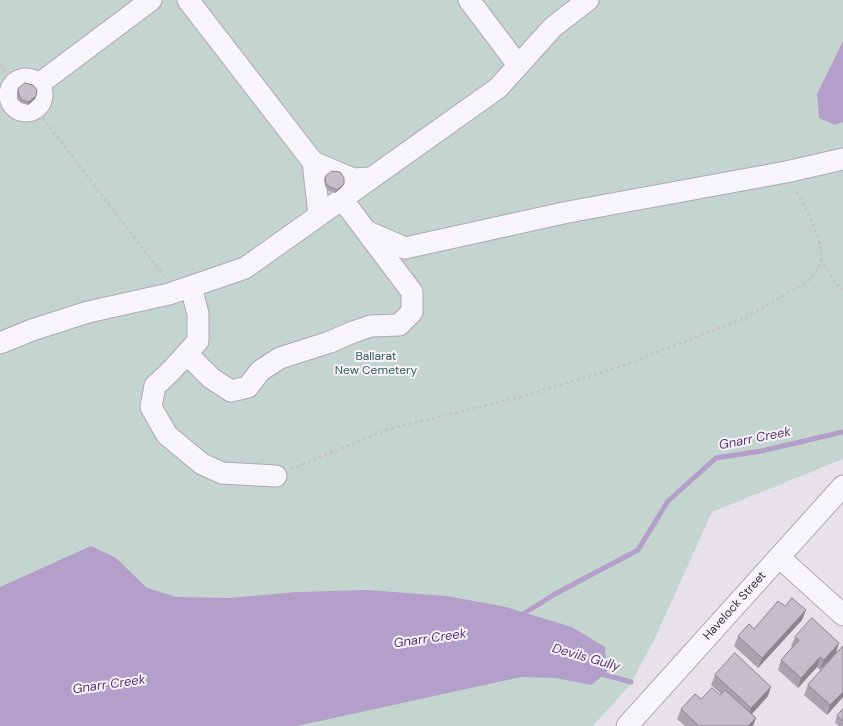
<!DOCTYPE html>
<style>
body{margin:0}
canvas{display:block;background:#e7e2ea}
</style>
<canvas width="843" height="726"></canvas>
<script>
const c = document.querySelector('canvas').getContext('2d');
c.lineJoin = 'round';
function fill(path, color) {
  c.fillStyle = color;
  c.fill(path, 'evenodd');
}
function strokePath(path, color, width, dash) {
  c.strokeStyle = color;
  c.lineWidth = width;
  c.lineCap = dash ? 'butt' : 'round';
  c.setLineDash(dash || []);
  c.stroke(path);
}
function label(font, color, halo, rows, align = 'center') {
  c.font = font + ' "DM Sans",sans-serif';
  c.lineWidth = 4;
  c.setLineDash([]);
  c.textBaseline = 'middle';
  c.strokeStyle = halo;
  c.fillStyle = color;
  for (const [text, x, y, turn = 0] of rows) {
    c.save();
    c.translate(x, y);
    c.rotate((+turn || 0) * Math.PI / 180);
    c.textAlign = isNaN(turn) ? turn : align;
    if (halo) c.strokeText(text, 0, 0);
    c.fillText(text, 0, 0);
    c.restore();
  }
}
fill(new Path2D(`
 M0 0H843V459L712 512 655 638 630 685 593 726H0Z`), '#c4d4cf');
fill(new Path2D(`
 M843 41V122L835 125 819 118 817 94Z
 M91 546 116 558 147 588 177 597 229 598 297 592 367 590 447 596 506 607 572 627 605 647 607 672 591 685 556 678 521 677 297 726H0V587Z`), '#b39fc9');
strokePath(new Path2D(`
 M520 616 555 594 638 550 668 501 716 458 761 451 843 432
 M598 673 631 682`), '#b39fc9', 5);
const minor = new Path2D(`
 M188 0 313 162 319 215
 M469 0 518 65
 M10 95a16 16 0 1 1 32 0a16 16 0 1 1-32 0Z
 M39 84 151 0
 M313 162 353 179 371 178
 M368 232 405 248 568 212 786 172 843 159
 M191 287 198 314V341L171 371 155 386 151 407 167 435 202 464 222 473 276 476
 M0 343 32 330 88 312 169 294 245 268 498 88 553 27 588 0
 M187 354 211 378 231 391 248 387 260 371 280 358 330 342 353 332 371 326 399 325 412 312V292L342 199
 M779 557 843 615
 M627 726 843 486`);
strokePath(minor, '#afa7b4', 23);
strokePath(new Path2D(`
 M0 64 14 83
 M35 108 164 276
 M821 259 834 281 843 290
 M291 469 388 429 524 396 622 366 747 317 805 283C812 277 821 269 821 258 822 236 804 206 795 188`), '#c6c0c9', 2.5, [3, 3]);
strokePath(minor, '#f7f5f9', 21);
fill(new Path2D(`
 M18 89 36 96 35 99 28 105 21 103 17 99V92Z
 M325 177 342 187 335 193 329 191 325 186 324 180Z
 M785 606 806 610 802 620 758 668 734 646 738 636 754 629Z
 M795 637 836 653 820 670 817 667 798 688 778 670 781 660 792 647 791 646Z
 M843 646V697L827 715 804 695 808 685Z
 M715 675 768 696 752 714 753 726H685L677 719 681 709 701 699 720 695 721 694 711 685Z
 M843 709V726H839L835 723 837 716Z`), '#a9a3ae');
fill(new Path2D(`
 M36 96 35 99 28 105 29 102Z
 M344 184 342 187 335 193 337 190Z
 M806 610 802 620 758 668 762 658Z
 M839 643 836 653 820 670 824 660Z
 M820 657 817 667 798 688 801 678Z
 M771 687 768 696 748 718 751 708Z
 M843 692V697L827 715 830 705Z
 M756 718 753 726H748Z`), '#8a848d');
const building = new Path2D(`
 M25 83 33 85 37 90 36 96 29 102 22 100 19 95 18 89Z
 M332 171 340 172 344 178V184L337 190 330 187 326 183 325 177Z
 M792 598 806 610 762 658 738 636 749 624 754 629 778 601 785 606Z
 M812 618 839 643 824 660 820 657 801 678 781 660 799 640 795 637Z
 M843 646V692L830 705 808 685Z
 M735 653 771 687 751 708 715 675Z
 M712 688 720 695 725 690 756 718 748 726H699L681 709 695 694 701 699Z
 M843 709V721L837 716Z`);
fill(building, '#c5bdca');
strokePath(building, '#8a848d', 1);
label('12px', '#395d55', '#f5f2f8', [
 ["Ballarat",376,357],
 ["New Cemetery",376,371]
]);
label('12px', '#392b42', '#f5f2f8', [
 ["Havelock Street",735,606,-48]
]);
label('italic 13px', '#573674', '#f5f2f8', [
 ["Gnarr Creek",755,439,-11],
 ["Gnarr Creek",430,639,-8],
 ["Devils Gully",586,658,16],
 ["Gnarr Creek",109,685,-8]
]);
</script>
